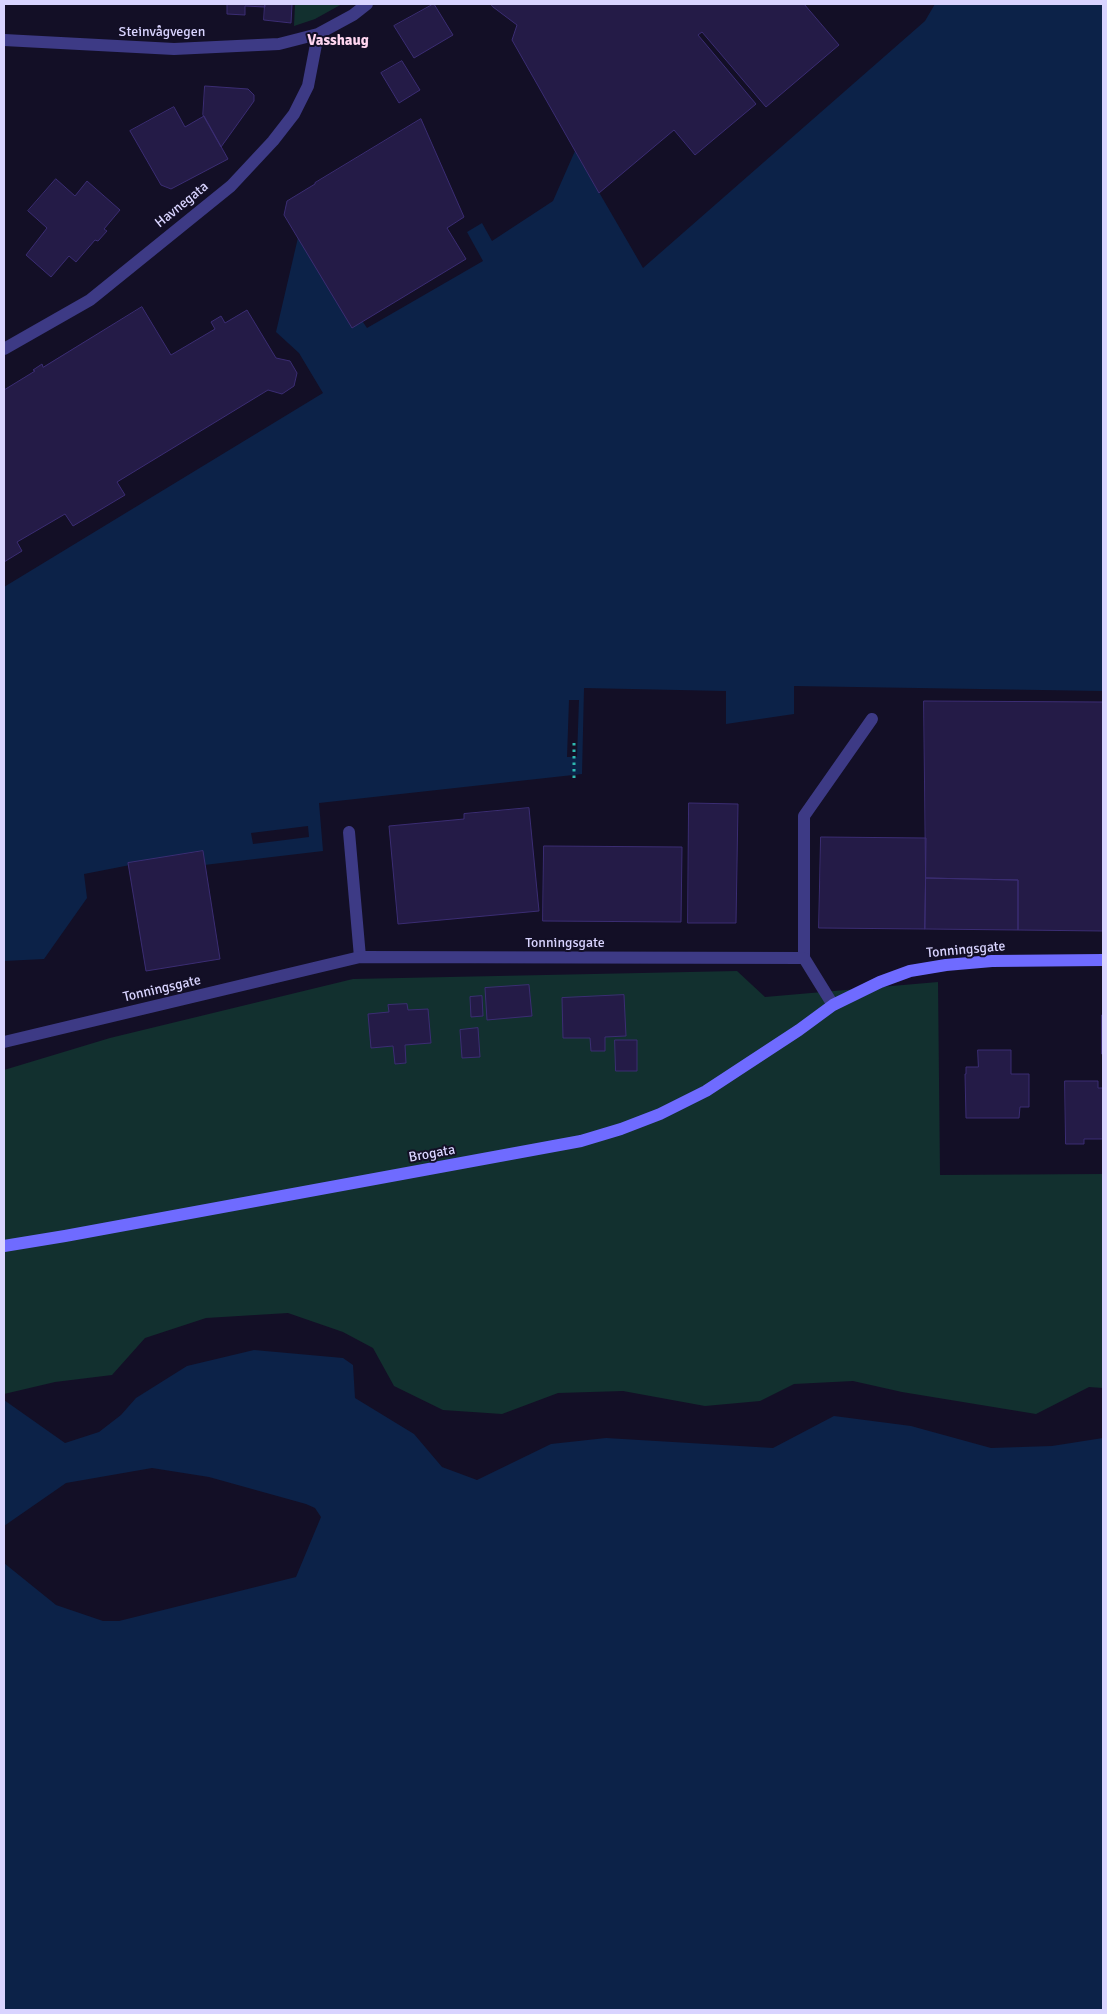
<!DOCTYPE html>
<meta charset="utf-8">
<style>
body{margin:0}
#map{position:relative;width:1107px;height:2014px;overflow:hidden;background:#130f26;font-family:Signika,sans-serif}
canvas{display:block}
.frame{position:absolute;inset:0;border:5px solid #d9d4ff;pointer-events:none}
</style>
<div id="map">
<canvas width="1107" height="2014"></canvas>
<div class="frame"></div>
</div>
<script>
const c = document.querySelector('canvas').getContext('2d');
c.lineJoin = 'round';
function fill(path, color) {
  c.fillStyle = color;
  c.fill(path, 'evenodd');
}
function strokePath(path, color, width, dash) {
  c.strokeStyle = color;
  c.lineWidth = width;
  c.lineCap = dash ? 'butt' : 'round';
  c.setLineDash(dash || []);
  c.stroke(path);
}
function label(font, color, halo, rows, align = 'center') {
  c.font = font + ' Signika,sans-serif';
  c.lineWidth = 4;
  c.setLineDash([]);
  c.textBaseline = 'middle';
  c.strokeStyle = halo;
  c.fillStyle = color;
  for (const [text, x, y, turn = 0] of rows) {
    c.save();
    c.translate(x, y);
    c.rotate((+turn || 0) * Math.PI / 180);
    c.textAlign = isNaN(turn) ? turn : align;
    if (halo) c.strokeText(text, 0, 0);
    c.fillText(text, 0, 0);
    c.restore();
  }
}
fill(new Path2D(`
 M295 4H342L315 19 294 26Z
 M737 971 765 997 938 982 940 1175 1103 1174V1388L1089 1387 1036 1414 902 1392 853 1381 794 1384 760 1401 705 1406 623 1391 558 1393 502 1414 443 1410 394 1386 373 1348 343 1332 288 1313 206 1318 145 1338 112 1375 55 1382 4 1394V1070L110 1038 353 979Z`), '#12302f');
fill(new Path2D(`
 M935 4H1103V691L794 686V714L726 724V691L584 688 582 774 319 803 323 851 204 865 202 851 84 874 87 898 44 959 4 961V587L323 393 299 353 276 332 300 229 367 328 483 261 467 232 482 223 492 241 553 201 575 151 643 268 925 21Z
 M254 1350 343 1358 353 1365 355 1398 414 1434 442 1467 477 1480 551 1444 606 1438 773 1448 834 1416 911 1426 991 1448 1052 1446 1103 1438V2010H4V1563L56 1605 103 1621H119L296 1577 321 1517 315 1508 306 1504 209 1477 152 1468 66 1483 4 1526V1400L65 1443 99 1432 121 1415 136 1398 187 1366Z`), '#0c2248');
fill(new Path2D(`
 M569 700H579L577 757H567Z
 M308 826 309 837 253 844 251 833Z`), '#130f26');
const building = new Path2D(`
 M219 4H265V7L245 6V15L227 14V5Z
 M265 4H292L291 23 264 20Z
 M434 4 453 35 414 58 394 26Z
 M491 4H804L839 45 766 107 702 32 698 35 756 104 695 155 674 130 599 193 512 40 517 25 493 7Z
 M402 61 420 90 399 103 381 73Z
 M205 86 248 89 254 95V101L221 147 203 115Z
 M174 107 185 127 204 116 228 159 171 189 161 185 130 131Z
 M421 119 464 217 447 228 466 259 352 328 284 215 287 201 315 184V183Z
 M56 179 75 196 87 181 120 210 104 229 107 231 98 241 95 240 76 262 69 256 51 277 26 255 47 228 28 211Z
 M142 307 171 355 215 329 211 322 221 316 225 323 247 310 276 358 290 361 297 373 294 386 282 394 268 390 117 482 125 495 73 526 65 514 17 542 22 551 4 562V390L35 371 33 370 42 364 43 367Z
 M924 701 1103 702V931L1018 930V880L926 878Z
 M689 803 738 804 736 923H688Z
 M529 808 539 911 398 924 389 826 464 819V814Z
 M821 837 926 838 925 929 819 928Z
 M544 846 682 847 681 922 543 921Z
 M203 851 220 959 146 971 128 863Z
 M926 878 1018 880V930L925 929Z
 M529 985 532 1016 487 1020 485 988Z
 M624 995 626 1036 605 1037V1051H591L590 1038H563L562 998Z
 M482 996 483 1016 471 1017 470 997Z
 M407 1004 408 1010 428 1009 431 1043 405 1045 406 1063 395 1064 393 1046 371 1048 368 1014 389 1012 388 1005Z
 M1102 1015H1103V1054H1102Z
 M478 1028 480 1057 462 1058 460 1030Z
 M615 1040H637V1071H616Z
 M978 1050H1011V1074H1029V1107H1020L1019 1118H966L965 1074H966V1067H978Z
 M1065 1081H1098V1088H1103V1139H1084V1144H1066Z`);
fill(building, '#241b47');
strokePath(building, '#3b2d73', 1);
strokePath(new Path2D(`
 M574 743V782`), '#2fb8b0', 3, [2.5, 4]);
strokePath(new Path2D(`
 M349 832 360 957
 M804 958V816L872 719`), '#3d3a85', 12);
strokePath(new Path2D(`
 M4 40 174 49 279 44 318 34 353 15 367 4
 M4 349 90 300 231 186 273 141 294 114 308 86 318 34
 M4 1042 360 957 804 958 833 1005`), '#3d3a85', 12);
strokePath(new Path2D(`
 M4 1246 65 1236 581 1141 621 1129 660 1114 706 1091 799 1030 833 1005 880 982 910 971 946 965 992 961 1103 960`), '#6f6bff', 12);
label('14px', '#d9d4ff', '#130f26', [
 ["Steinvågvegen",162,32],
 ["Havnegata",182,205,-39],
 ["Tonningsgate",565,943],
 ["Tonningsgate",966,950,-5],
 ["Tonningsgate",162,989,-13],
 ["Brogata",432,1154,-10]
]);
label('bold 15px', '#ffd6f0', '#130f26', [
 ["Vasshaug",338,41]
]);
</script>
